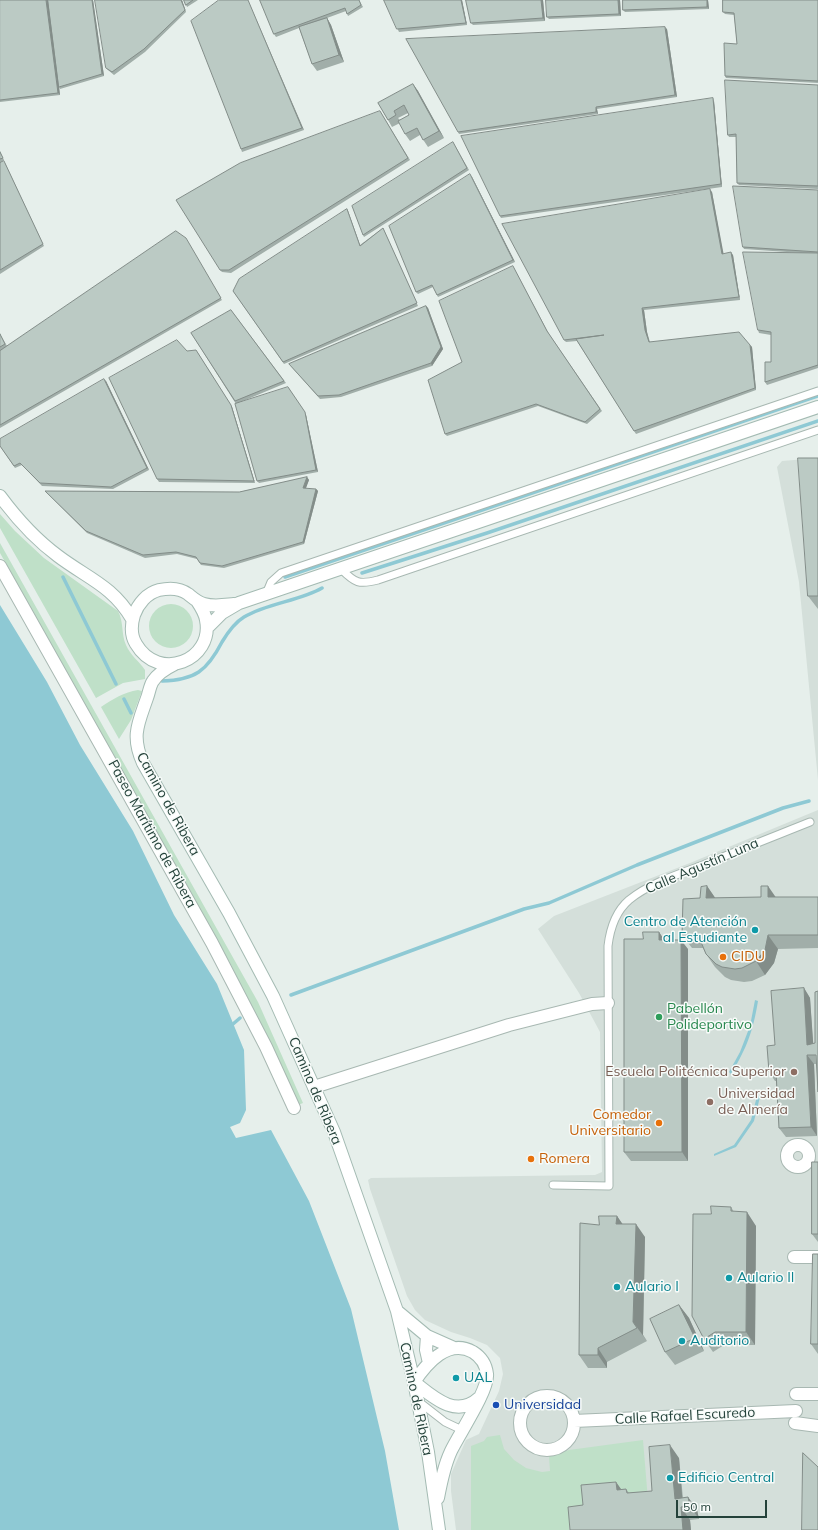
<!DOCTYPE html>
<meta charset="utf-8">
<style>
body{margin:0}
#map{position:relative;width:818px;height:1530px;overflow:hidden;background:#e6efeb;font-family:Mulish,sans-serif}
canvas{display:block}
.scale{position:absolute;left:676px;top:1500px;width:91px;height:18px;box-sizing:border-box;border:2px solid #24423a;border-top:0;padding-left:5px;font-size:12px;line-height:14px;white-space:nowrap;color:#24423a;-webkit-text-stroke:3px #f7fbf9;paint-order:stroke}
</style>
<div id="map">
<canvas width="818" height="1530"></canvas>
<div class="scale">50 m</div>
</div>
<script>
const c = document.querySelector('canvas').getContext('2d');
c.lineJoin = 'round';
function fill(path, color) {
  c.fillStyle = color;
  c.fill(path, 'evenodd');
}
function strokePath(path, color, width, dash) {
  c.strokeStyle = color;
  c.lineWidth = width;
  c.lineCap = dash ? 'butt' : 'round';
  c.setLineDash(dash || []);
  c.stroke(path);
}
function label(font, color, halo, rows, align = 'center') {
  c.font = font + ' Mulish,sans-serif';
  c.lineWidth = 3;
  c.setLineDash([]);
  c.textBaseline = 'middle';
  c.strokeStyle = halo;
  c.fillStyle = color;
  for (const [text, x, y, turn = 0] of rows) {
    c.save();
    c.translate(x, y);
    c.rotate((+turn || 0) * Math.PI / 180);
    c.textAlign = isNaN(turn) ? turn : align;
    if (halo) c.strokeText(text, 0, 0);
    c.fillText(text, 0, 0);
    c.restore();
  }
}
fill(new Path2D(`
 M818 458V780L799 582 777 467 782 461Z
 M818 810V1530H456L451 1491V1474L466 1440 479 1434 499 1391 503 1374 500 1358 487 1345 470 1338 451 1332 425 1320 415 1310 407 1296 370 1189 368 1180 371 1178 595 1175 602 1172 600 1032 579 993 538 929 554 916 690 863Z`), '#d4dfda');
fill(new Path2D(`
 M0 514 15 531 44 558 118 611C124 622 121 634 126 645 130 655 139 661 145 670V679L123 683 96 698 0 528Z
 M0 543 258 1002 303 1103 298 1105 231 965 0 553Z
 M149 626a22 22 0 1 1 44 0a22 22 0 1 1-44 0Z
 M138 690 142 691 131 720 119 739 101 707C113 699 124 692 138 690Z
 M500 1435 504 1449 514 1460 526 1468 542 1472 550 1471 549 1456 569 1450 643 1440 648 1500 569 1522V1530H471V1446L484 1441 487 1437Z`), '#bfe0c8');
fill(new Path2D(`
 M0 605 47 682 80 745 133 831 174 915 217 984 244 1050 246 1110 240 1123 230 1127 236 1138 271 1130 309 1201 351 1309 385 1451 399 1530H0Z
 M755 1000 758 1001C753 1031 747 1048 731 1074L729 1072 740 1052 750 1026Z
 M757 1096 760 1097 754 1121 736 1147 714 1156V1154L734 1145 751 1120Z`), '#8ec9d4');
strokePath(new Path2D(`
 M362 573 487 533 818 421
 M63 577 116 684
 M285 577 818 396
 M162 681C195 680 207 671 222 642 228 632 234 623 244 617 267 603 300 601 322 588
 M124 699 131 713
 M291 995 524 909 549 903 637 865 783 808 809 801
 M233 1024 240 1018`), '#8ec9d4', 3.5);
const lane = new Path2D(`
 M341 569C355 583 359 585 378 580L818 430
 M266 594 271 582 281 573 818 391
 M553 1185 609 1186 608 946C610 929 615 912 629 900 650 883 679 874 703 865 739 850 775 836 810 822
 M418 1401 445 1422 462 1430`);
const street = new Path2D(`
 M0 566 212 943 266 1047 294 1108
 M314 1087 509 1025 592 1004 608 1003
 M787 1156a11 11 0 1 1 22 0a11 11 0 1 1-22 0Z
 M794 1257H818
 M796 1394H818
 M520 1423a27 27 0 1 1 54 0a27 27 0 1 1-54 0Z
 M574 1421 796 1411
 M795 1423 818 1426`);
const secondary = new Path2D(`
 M0 496C17 519 35 539 58 556 87 578 113 586 132 619
 M197 601C201 607 205 613 206 620 214 660 159 683 136 644 131 636 131 625 134 615 138 604 147 593 159 590 168 588 180 588 188 594 193 598 197 602 204 604 214 607 224 605 234 604
 M207 628 222 613 239 603 818 407
 M175 664C167 668 158 673 153 681 150 685 149 693 147 698 138 724 131 736 143 763L229 913 273 996 334 1132 397 1311 414 1382 428 1452 439 1530
 M397 1311 427 1336 454 1348
 M427 1336 426 1350 429 1363
 M414 1382C427 1363 448 1338 473 1352 481 1357 486 1365 487 1374 489 1390 459 1434 451 1451 444 1466 441 1482 438 1498
 M414 1382C433 1397 456 1419 479 1398`);
strokePath(lane, '#a8b8b2', 9);
strokePath(street, '#a8b8b2', 14);
strokePath(secondary, '#a4bbb3', 14);
strokePath(lane, '#fff', 7);
strokePath(street, '#fff', 12);
strokePath(secondary, '#fff', 12);
fill(new Path2D(`
 M0 0H48L60 95 0 102Z
 M48 0H93L104 76 60 89 59 87Z
 M182 0 186 12 145 52 114 75 108 70 106 68Z
 M184 0H198L187 7Z
 M219 0 304 130 242 152 241 149Z
 M260 0H359L363 7 348 16 346 11 327 18 331 25 344 62 317 71 312 64 299 28 276 37 274 34Z
 M384 0H462L467 25 399 32Z
 M466 0H543L545 21 473 25 471 23Z
 M620 0 621 16 549 19 547 17Z
 M708 0 709 9 625 12 623 10Z
 M818 0V83L726 78 725 76 737 44 734 15 725 14 723 12Z
 M667 29 677 97 597 109 598 114 459 134 458 132Z
 M413 84 418 91 444 138 428 147 420 135 410 141 405 134 400 123 392 127 388 120 378 103ZM408 113 409 115 400 120 398 118Z
 M818 85V189L739 185 737 183 736 137H729L728 135Z
 M714 101 722 187 501 218 500 216Z
 M380 111 410 160 231 273 222 272 220 270Z
 M453 142 469 170 364 237 363 235Z
 M0 151 4 160 0 163Z
 M0 163H5L44 246 0 274Z
 M472 177 515 262 438 297 433 287 418 294 416 292Z
 M818 190V368L767 385 765 382 771 362V335L759 333 758 330 801 253 744 249 743 247Z
 M712 192 723 254 733 255 740 300 644 310 647 332 650 342 750 345 752 347 756 390 636 434 577 341 566 342 564 340Z
 M347 209 348 211 360 245 383 228 384 230 418 306 284 364 233 291Z
 M176 231 222 300 0 428V351Z
 M514 268 549 334 602 411 587 424 538 406 447 436 445 434 462 362Z
 M426 306 428 308 443 349 432 366 341 397 320 399 289 364Z
 M231 310 286 383 236 404 191 333Z
 M0 334 7 346 0 351Z
 M106 381 149 470 113 489 42 486 22 465 15 468 0 446Z
 M232 407 255 483 159 482 157 479Z
 M306 415 318 472 259 483 257 481Z
 M818 458V609L808 596Z
 M307 477 309 480 305 489H316L318 491 304 544 224 568 201 565 197 559 177 554 145 558 87 533 45 491 239 492Z
 M707 886 715 898 818 897V948L778 949 774 963 765 975 752 981 744 982 731 980 725 977 715 967 706 954 703 948H692L682 935Z
 M659 932 664 940 688 949V1161H631L624 1152 643 939Z
 M804 988 810 998 813 1044 815 1043 816 1064H814L817 1136 786 1137 779 1128 776 1081H775L769 1072 775 1045Z
 M818 1162V1242L812 1234Z
 M731 1207 734 1212 756 1226 755 1345H724L713 1352 704 1339 711 1214Z
 M617 1216 622 1224 645 1237 643 1335 647 1341 607 1362V1368H588L579 1355 599 1225Z
 M818 1254V1354L811 1344Z
 M679 1305 689 1318 704 1351 675 1365 665 1352Z
 M679 1458 683 1498 688 1497 697 1510 699 1519 690 1520 691 1530H570L616 1482 621 1489H626L629 1493 652 1491Z`), '#a1aea9');
fill(new Path2D(`
 M46 0H48L60 95 58 93Z
 M92 0H93L104 76 102 74Z
 M181 0H182L186 12 185 10Z
 M248 0 304 130 302 128Z
 M461 0H462L467 25 466 23Z
 M541 0H543L545 21 543 18Z
 M618 0H620L621 16 619 14Z
 M707 0H708L709 9 707 7Z
 M327 18 331 25 344 62 339 55Z
 M665 27 667 29 677 97 675 95Z
 M413 84 418 91 444 138 439 131Z
 M713 98 714 101 722 187 721 184Z
 M596 107 597 109 598 114 596 112Z
 M470 174 472 177 515 262 513 260Z
 M710 189 712 192 724 256 722 254Z
 M347 209 348 211 361 248 360 246Z
 M731 252 733 255 740 300 739 297Z
 M426 306 428 308 443 349 432 366 431 363Z
 M642 308 644 310 647 332 650 344 649 342 645 330Z
 M750 345 752 347 756 390 755 388Z
 M196 350 232 407 255 483 254 481Z
 M104 379 106 381 149 470 147 468Z
 M288 387 306 415 318 472 316 470Z
 M307 477 309 480 305 491 303 488Z
 M316 489 318 491 304 544 303 542Z
 M707 886 716 899 706 898Z
 M768 886 777 899 768 897Z
 M659 932 665 941 659 940Z
 M768 935 778 949 774 963 765 975 756 961Z
 M681 940 688 949V1161L682 1152Z
 M804 988 810 998 814 1054 807 1045Z
 M807 1055 814 1064 817 1136 811 1127Z
 M747 1212 756 1226 755 1345 746 1332Z
 M617 1216 626 1229 616 1224Z
 M636 1224 645 1237 643 1335 647 1341 633 1322Z
 M679 1305 689 1318 704 1351 695 1338Z
 M598 1348 607 1362V1368L598 1355Z
 M670 1445 679 1458 683 1507H681L690 1520 691 1530H683L675 1499Z
 M616 1482 625 1495 617 1490Z
 M688 1497 697 1510 699 1519 690 1506Z`), '#838d89');
const building = new Path2D(`
 M0 0H46L58 93 0 100Z
 M48 0H92L102 74 59 87Z
 M95 0H181L185 10 144 49 112 72 106 68Z
 M184 0H193L186 5Z
 M219 0H248L302 128 241 149 191 21Z
 M260 0H359L361 5 347 14 345 8 274 34Z
 M384 0H461L466 23 397 29Z
 M466 0H541L543 18 471 23Z
 M546 0H618L619 14 547 17Z
 M623 0H707V7L623 10Z
 M723 0H818V81L725 76 724 43 737 44 734 13 723 12Z
 M327 18 339 55 312 64 299 27Z
 M665 27 675 95 596 107V112L458 132 406 39Z
 M725 80 818 85V186L737 183 736 134 728 135Z
 M413 84 439 131 423 140 417 128 405 134 398 121 409 115 404 105 394 111 396 115 388 120 378 103Z
 M713 98 721 184 500 216 461 136Z
 M380 111 408 158 229 270H220L176 200 240 163Z
 M453 142 467 168 363 235 352 206Z
 M0 152 3 158 0 159Z
 M4 161 43 244 0 270V163Z
 M470 174 513 260 437 295 432 285 416 292 389 226Z
 M733 186 818 190V252L743 247Z
 M710 189 722 254 731 252 739 297 642 308 645 330 649 342 739 332 750 345 755 388 634 431 576 339 604 335 564 340 502 224Z
 M347 209 360 246 383 228 417 303 283 362 233 291 239 279Z
 M176 231 186 238 221 298 0 425V351Z
 M743 252 818 253V365L765 382V362H771V332L758 330Z
 M513 266 547 331 600 409 585 422 536 404 445 434 428 380 462 362 439 301Z
 M426 306 441 347 431 363 339 395 318 396 289 364Z
 M231 310 284 381 235 401 191 333Z
 M0 334 5 344 0 347Z
 M177 340 187 351 196 350 231 405 254 481 157 479 109 378Z
 M104 379 147 468 111 487 40 483 20 463 14 466 0 446V439Z
 M288 387 305 412 316 470 257 481 235 404Z
 M798 458H818V596H808Z
 M307 477 303 488 316 489 303 542 222 566 200 563 196 557 176 552 143 555 86 531 45 491 239 492Z
 M707 886 706 898 761 897V886H768V897H818V935H768L765 950 756 961 742 968 735 969 722 967 716 964 706 954 701 942 700 935H682L683 899 700 898 701 887Z
 M643 932H659V940H681L682 1152H624V939H643Z
 M804 988 807 1045 815 1043V992L818 991V1092L816 1055H807L811 1127 779 1128 776 1072H769L767 1046 775 1045 771 991Z
 M812 1162H818V1234H812Z
 M711 1206 731 1207V1211L747 1212 746 1332H715L704 1339 692 1316 693 1214H711Z
 M599 1216H617L616 1224H636L633 1322 637 1328 598 1348V1355H579L580 1223 599 1225Z
 M813 1254H818V1344H811Z
 M679 1305 695 1338 665 1352 650 1319Z
 M670 1445 675 1499 688 1497 690 1506 681 1507 683 1530H570L568 1507 583 1505 581 1485 616 1482 617 1490 626 1489 627 1493 652 1491 649 1447Z
 M803 1453 818 1467V1530H802Z`);
fill(building, '#bbcac4');
strokePath(building, '#838d89', 1);
for (const [x, y, r, color] of [
 [755,930,4,"#0f9aa8"],
 [723,957,4,"#e8710a"],
 [659,1017,4,"#2e9e5b"],
 [794,1072,4,"#8d6e63"],
 [710,1102,4,"#8d6e63"],
 [659,1123,4,"#e8710a"],
 [531,1159,4,"#e8710a"],
 [729,1278,4,"#0f9aa8"],
 [617,1287,4,"#0f9aa8"],
 [682,1341,4,"#0f9aa8"],
 [456,1378,4,"#0f9aa8"],
 [496,1405,4,"#1a4fb4"],
 [670,1478,4,"#0f9aa8"]
]) {
  const dot = new Path2D();
  dot.arc(x, y, r, 0, 2 * Math.PI);
  c.fillStyle = color;
  c.fill(dot);
  strokePath(dot, '#f7fbf9', 1.5);
}
label('14px', '#24423a', '#f7fbf9', [
 ["Camino de Ribera",168,804,61],
 ["Paseo Marítimo de Ribera",152,834,61],
 ["Calle Agustín Luna",702,866,-23],
 ["Camino de Ribera",315,1091,67],
 ["Camino de Ribera",416,1399,78],
 ["Calle Rafael Escuredo",685,1416,-3]
]);
label('14px', '#0d838f', '#f7fbf9', [
 ["Centro de Atención",747,922,"right"],
 ["al Estudiante",747,938,"right"],
 ["Aulario II",737,1278],
 ["Aulario I",625,1287],
 ["Auditorio",690,1341],
 ["UAL",464,1378],
 ["Edificio Central",678,1478]
], 'left');
label('14px', '#c56008', '#f7fbf9', [
 ["CIDU",731,957],
 ["Comedor",651,1115,"right"],
 ["Universitario",651,1131,"right"],
 ["Romera",539,1159]
], 'left');
label('14px', '#27864d', '#f7fbf9', [
 ["Pabellón",667,1009],
 ["Polideportivo",667,1025]
], 'left');
label('14px', '#785e54', '#f7fbf9', [
 ["Escuela Politécnica Superior",786,1072],
 ["Universidad",718,1094,"left"],
 ["de Almería",718,1110,"left"]
], 'right');
label('14px', '#164399', '#f7fbf9', [
 ["Universidad",504,1405]
], 'left');
</script>
